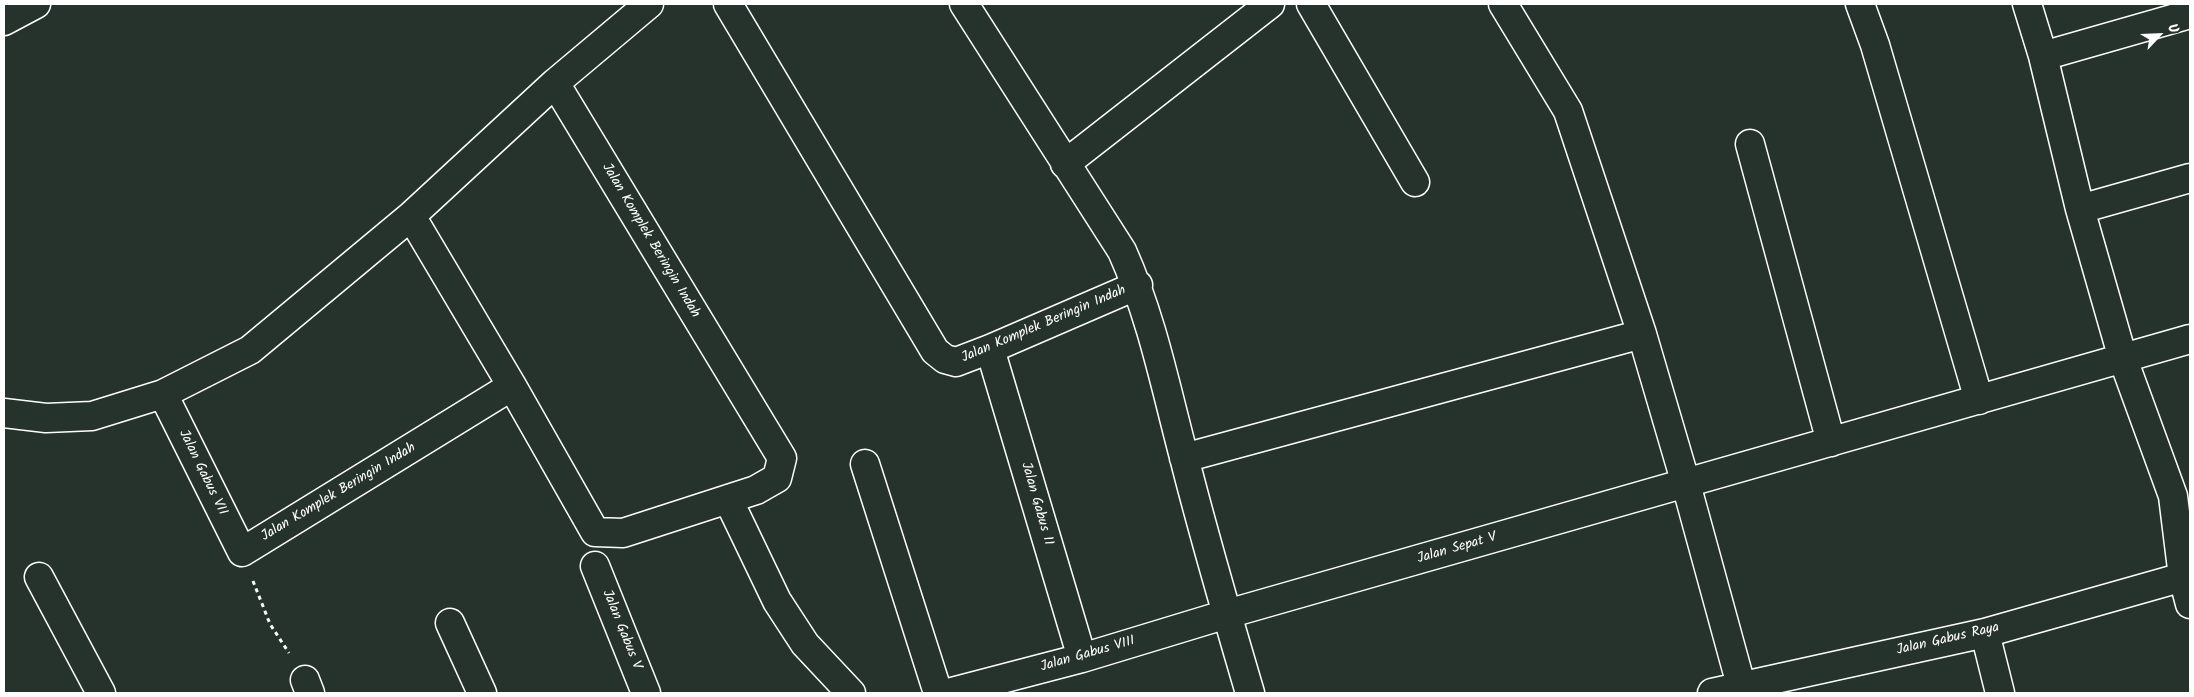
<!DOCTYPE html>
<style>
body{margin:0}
#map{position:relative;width:2194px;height:697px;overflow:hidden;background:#26332d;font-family:Kalam,sans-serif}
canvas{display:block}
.frame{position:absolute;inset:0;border:5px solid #fff;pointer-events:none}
.north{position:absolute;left:2134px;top:10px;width:50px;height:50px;-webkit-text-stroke:4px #26332d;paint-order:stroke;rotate:65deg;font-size:14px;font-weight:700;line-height:20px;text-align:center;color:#fff}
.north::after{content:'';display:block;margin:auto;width:18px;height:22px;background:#fff;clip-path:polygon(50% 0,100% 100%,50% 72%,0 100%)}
</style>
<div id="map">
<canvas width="2194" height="697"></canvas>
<div class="frame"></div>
<div class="north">U</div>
</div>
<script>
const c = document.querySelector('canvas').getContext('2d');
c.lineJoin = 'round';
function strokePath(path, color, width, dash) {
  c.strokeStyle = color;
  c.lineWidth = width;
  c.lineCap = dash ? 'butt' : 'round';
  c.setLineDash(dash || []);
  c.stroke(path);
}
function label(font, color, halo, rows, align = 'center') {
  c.font = font + ' Kalam,sans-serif';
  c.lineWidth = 4;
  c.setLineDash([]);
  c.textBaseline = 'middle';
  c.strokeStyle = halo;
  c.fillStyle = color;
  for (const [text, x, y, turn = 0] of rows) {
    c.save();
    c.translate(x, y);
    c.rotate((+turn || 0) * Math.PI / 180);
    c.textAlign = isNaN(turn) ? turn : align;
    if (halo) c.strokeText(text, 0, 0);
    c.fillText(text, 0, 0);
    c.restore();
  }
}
const minor = new Path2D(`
 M728 4 935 351 945 359 956 362 990 349 1138 285
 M964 4 1122 251C1152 318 1165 385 1184 457 1204 536 1227 615 1250 693
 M1311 4 1415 182
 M1503 4 1568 111 1642 334 1686 484 1741 685
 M1860 4 1875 45 1979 400
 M2027 4 2043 56 2080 209 2123 359 2173 496 2183 577 2190 604
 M4 21 36 4
 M2043 56 2190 14
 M1750 144 1831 442
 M1065 164 1270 4
 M2080 209 2190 178
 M411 216 512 386 595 532 623 533 756 490 777 478 782 458 555 83
 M990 349 1082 658
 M163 394 242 552 512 386
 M4 413 46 418 92 416 163 394 250 350 411 216 555 83 649 4
 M1184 458 1642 334
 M865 464 938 693
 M728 499 777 601 805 644 851 693
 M595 566 646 693
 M39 577 101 693
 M450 623 482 693
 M1985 633 2000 693
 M305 680 310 693
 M948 693 1082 658 1227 614 2190 339
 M1712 693 1985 633 2183 577`);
strokePath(minor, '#fff', 31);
strokePath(new Path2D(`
 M253 581 270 624 289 653`), '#fff', 3, [4, 4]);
strokePath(minor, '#26332d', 28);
label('14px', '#fff', '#26332d', [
 ["Jalan Komplek Beringin Indah",650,241,59],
 ["Jalan Komplek Beringin Indah",1044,325,-23],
 ["Jalan Gabus VII",202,473,64],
 ["Jalan Komplek Beringin Indah",339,493,-31],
 ["Jalan Gabus II",1036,504,74],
 ["Jalan Sepat V",1457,549,-16],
 ["Jalan Gabus V",621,630,68],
 ["Jalan Gabus Raya",1948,640,-13],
 ["Jalan Gabus VIII",1088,655,-16]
]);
</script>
